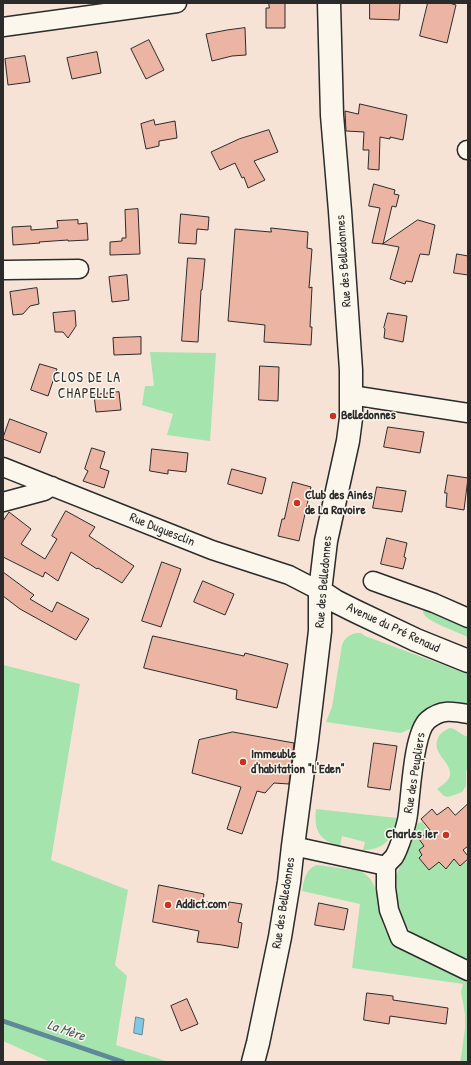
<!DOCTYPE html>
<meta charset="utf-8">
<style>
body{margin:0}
#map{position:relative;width:471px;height:1065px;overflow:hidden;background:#f6e3d6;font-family:"Patrick Hand",sans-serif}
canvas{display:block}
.frame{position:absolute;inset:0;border:4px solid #2b2b2b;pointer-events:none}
</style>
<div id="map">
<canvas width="471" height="1065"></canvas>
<div class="frame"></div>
</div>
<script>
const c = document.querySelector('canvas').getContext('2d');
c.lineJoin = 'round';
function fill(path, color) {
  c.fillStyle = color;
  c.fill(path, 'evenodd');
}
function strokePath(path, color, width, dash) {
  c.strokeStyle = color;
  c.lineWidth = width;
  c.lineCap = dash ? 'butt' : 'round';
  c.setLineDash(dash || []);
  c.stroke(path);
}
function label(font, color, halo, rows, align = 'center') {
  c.font = font + ' "Patrick Hand",sans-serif';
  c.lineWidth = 3;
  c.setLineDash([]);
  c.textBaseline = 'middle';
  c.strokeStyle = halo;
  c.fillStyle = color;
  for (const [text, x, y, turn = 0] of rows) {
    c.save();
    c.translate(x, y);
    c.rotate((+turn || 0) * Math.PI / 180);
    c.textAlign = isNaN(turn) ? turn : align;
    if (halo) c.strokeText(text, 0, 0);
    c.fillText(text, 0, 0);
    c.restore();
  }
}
fill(new Path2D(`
 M150 352 216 353 210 441 167 435 173 414 142 405 145 386H154Z
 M427 609 468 627V637C460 633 426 621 424 614 423 613 423 612 423 611Z
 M357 633H361L365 636 468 674V704L453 701H446L433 705 418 715 412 728 401 733 326 722 332 707 342 645C345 638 349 634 357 633Z
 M3 665 80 684 51 860 128 890 115 965 127 976 116 1045 169 1062H50L3 1041Z
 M450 728C457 729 461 735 468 737V766L466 772V786L462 792 457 794 448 797 444 796 437 789C442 785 449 781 450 775 452 762 431 754 438 738 440 733 445 730 450 728Z
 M316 809 397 818C392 838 387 849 363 850L365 842 342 836 340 846C318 840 314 830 316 809Z
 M422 822 429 831 420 839 424 846 419 850 422 855 419 858 429 869 439 862 446 869 454 859 460 866 465 862 466 863 468 861V964L440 951 434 943 419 937 412 933 406 926 404 921 398 904 396 876 405 853 414 824Z
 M317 865 326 866 360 871C383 882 376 912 386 931 388 935 391 938 394 941 397 945 402 947 406 950 425 963 447 970 468 980V1062H460L461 1058 465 1028V1014L461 992 463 984 352 968 360 904 302 891C304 881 305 869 317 865Z`), '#a5e4ad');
const water = new Path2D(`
 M136 1017 144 1019 142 1035 134 1033Z`);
fill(water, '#82c8e3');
strokePath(water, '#5f8999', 1);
strokePath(new Path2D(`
 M3 1021 123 1062`), '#5f8999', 4.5);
const building = new Path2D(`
 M269 3H285V28H266V8H269Z
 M370 3H400L399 20 370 19Z
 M428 3H449L456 5 447 43 420 36Z
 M245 28 246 55 232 56 212 61 206 34 227 30Z
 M149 40 164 70 146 79 131 49Z
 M97 52 101 73 72 79 67 58Z
 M25 56 30 82 8 85 5 59Z
 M360 104 407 115 403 140 390 137V139L380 137 379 170 368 169 369 150H363L364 132 346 131 345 111 358 114Z
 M154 120 155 125 175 121 177 138 159 141V146L146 149 141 124Z
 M269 130 278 152 254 161 265 180 248 188 244 177 242 178 235 163 220 170 211 152 239 139Z
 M374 184 395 190 394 194 399 195 396 207 392 206 383 244 372 243 380 208 369 206Z
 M138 209 140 254 110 255V242L122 241V238H126L125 210Z
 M181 214 209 217 208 230 197 229 196 244 179 243Z
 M78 220V224L87 223 88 240 68 241V240L39 242 40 243 13 245 12 227 31 226V230L58 228 57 221Z
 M418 220 435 225 429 255 420 254 412 282 406 281 405 284 390 279 399 247 383 244Z
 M271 228 308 232 307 248 312 249 309 288 312 287 310 327H312L311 345 264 342 265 325 228 321 235 229 271 232Z
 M457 254 468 256V275L454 273Z
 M188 258 205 259 202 290H201L198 342 182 341Z
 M127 275 129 300 112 302 109 277Z
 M37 288 39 304 30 306 23 314 13 315 10 292Z
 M75 311 76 326 68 338 63 332H55L53 313Z
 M388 313 407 316 403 342 384 338 385 329 384 328Z
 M141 337V354L114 355 113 338Z
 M40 364 57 369 48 396 31 390Z
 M260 366 279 367 278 401 259 400Z
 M119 392 121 410 96 412 94 395Z
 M10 419 47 433 40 453 3 439Z
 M388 427 424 432 420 453 384 447Z
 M92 448 105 452 100 468 109 471 104 488 83 481 88 471 85 469Z
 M152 449 188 453 186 472 168 470V474L150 471Z
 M232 469 266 478 262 494 228 484Z
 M448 475 468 478 464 510 446 507 447 493H445Z
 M293 482 311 487 299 541 278 536 282 519H284Z
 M377 487 406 491 402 512 373 508Z
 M66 511 95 527 89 536 134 566 122 583 98 568 97 569 71 552 58 581 45 572 43 577 3 557V521L9 512 31 529 21 544 45 559 57 539 52 536Z
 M387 538 407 543 404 557 406 558 403 569 381 564Z
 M162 562 181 569 161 627 142 621Z
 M3 572 34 595 30 599 52 612 57 602 89 619 76 640 20 609 3 596Z
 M203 581 234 594 225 615 194 602Z
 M153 636 244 656 245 653 288 664 277 708 236 699 237 690 144 668Z
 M233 732 294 743 289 784 274 783 265 793 257 791 242 834 227 829 241 787 192 773 199 740Z
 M374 743 397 746 390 790 368 787Z
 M468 804V846L463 850 468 856V859L460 866 454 859 446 869 439 862 429 870 419 858 422 855 419 850 424 846 419 839 430 830 421 819 432 809 437 815 448 807 455 815Z
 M159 885 204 894 203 901 228 906 229 902 242 904 238 922 242 923 238 948 222 945 197 942 199 931 153 922Z
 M319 903 348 909 344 930 315 925Z
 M367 993 393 996V1000L448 1008 446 1024 390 1016 389 1024 364 1020Z
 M187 999 198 1024 181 1031 171 1006Z`);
fill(building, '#ecb4a3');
strokePath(building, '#2b2b2b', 1);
const minor = new Path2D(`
 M3 27 177 3
 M467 150H468
 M3 270H6L79 269
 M351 395 468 413
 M3 467 212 550 289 575 320 591
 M3 502 44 491 52 486
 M373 581 434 603 468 618
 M293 846 386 866C388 863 391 860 394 857 399 849 407 824 408 814 411 793 413 733 428 720 441 709 453 711 468 714
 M386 866V888L389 910 400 938 468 971`);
const major = new Path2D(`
 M320 591 335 601 355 611 416 640 468 661
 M253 1062 258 1043 280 937 289 882 293 846 307 740 320 631V591L326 541 348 441 351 418V370L340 211 332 115 329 3`);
strokePath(minor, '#2b2b2b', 21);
strokePath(major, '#2b2b2b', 25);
strokePath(minor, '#fbf7ec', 18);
strokePath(major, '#fbf7ec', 22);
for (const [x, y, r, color] of [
 [333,416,4,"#c8321e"],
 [297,503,4,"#c8321e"],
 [243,762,4,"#c8321e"],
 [446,835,4,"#c8321e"],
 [168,905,4,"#c8321e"]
]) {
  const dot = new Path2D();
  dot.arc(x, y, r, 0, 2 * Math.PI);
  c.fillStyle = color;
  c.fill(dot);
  strokePath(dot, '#fbf7ec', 1.5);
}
label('13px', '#2b2b2b', '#fbf7ec', [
 ["Rue des Belledonnes",344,261,-94],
 ["Rue Duguesclin",162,530,22],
 ["Rue des Belledonnes",324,582,-85],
 ["Avenue du Pré Renaud",393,628,25],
 ["Rue des Peupliers",415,773,-81],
 ["Rue des Belledonnes",284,903,-81]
]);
label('bold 13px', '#2b2b2b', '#fbf7ec', [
 ["Belledonnes",341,416],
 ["Club des Ainés",305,496],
 ["de La Ravoire",305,511],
 ["Immeuble",251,755],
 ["d'habitation \"L'Eden\"",251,770],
 ["Charles Ier",438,835,"right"],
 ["Addict.com",176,905]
], 'left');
c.letterSpacing = '1px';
label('14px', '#2b2b2b', '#fbf7ec', [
 ["CLOS DE LA",87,378],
 ["CHAPELLE",87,394]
]);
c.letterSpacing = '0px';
label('italic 14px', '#455a62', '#fbf7ec', [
 ["La Mère",66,1031,19]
]);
</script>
